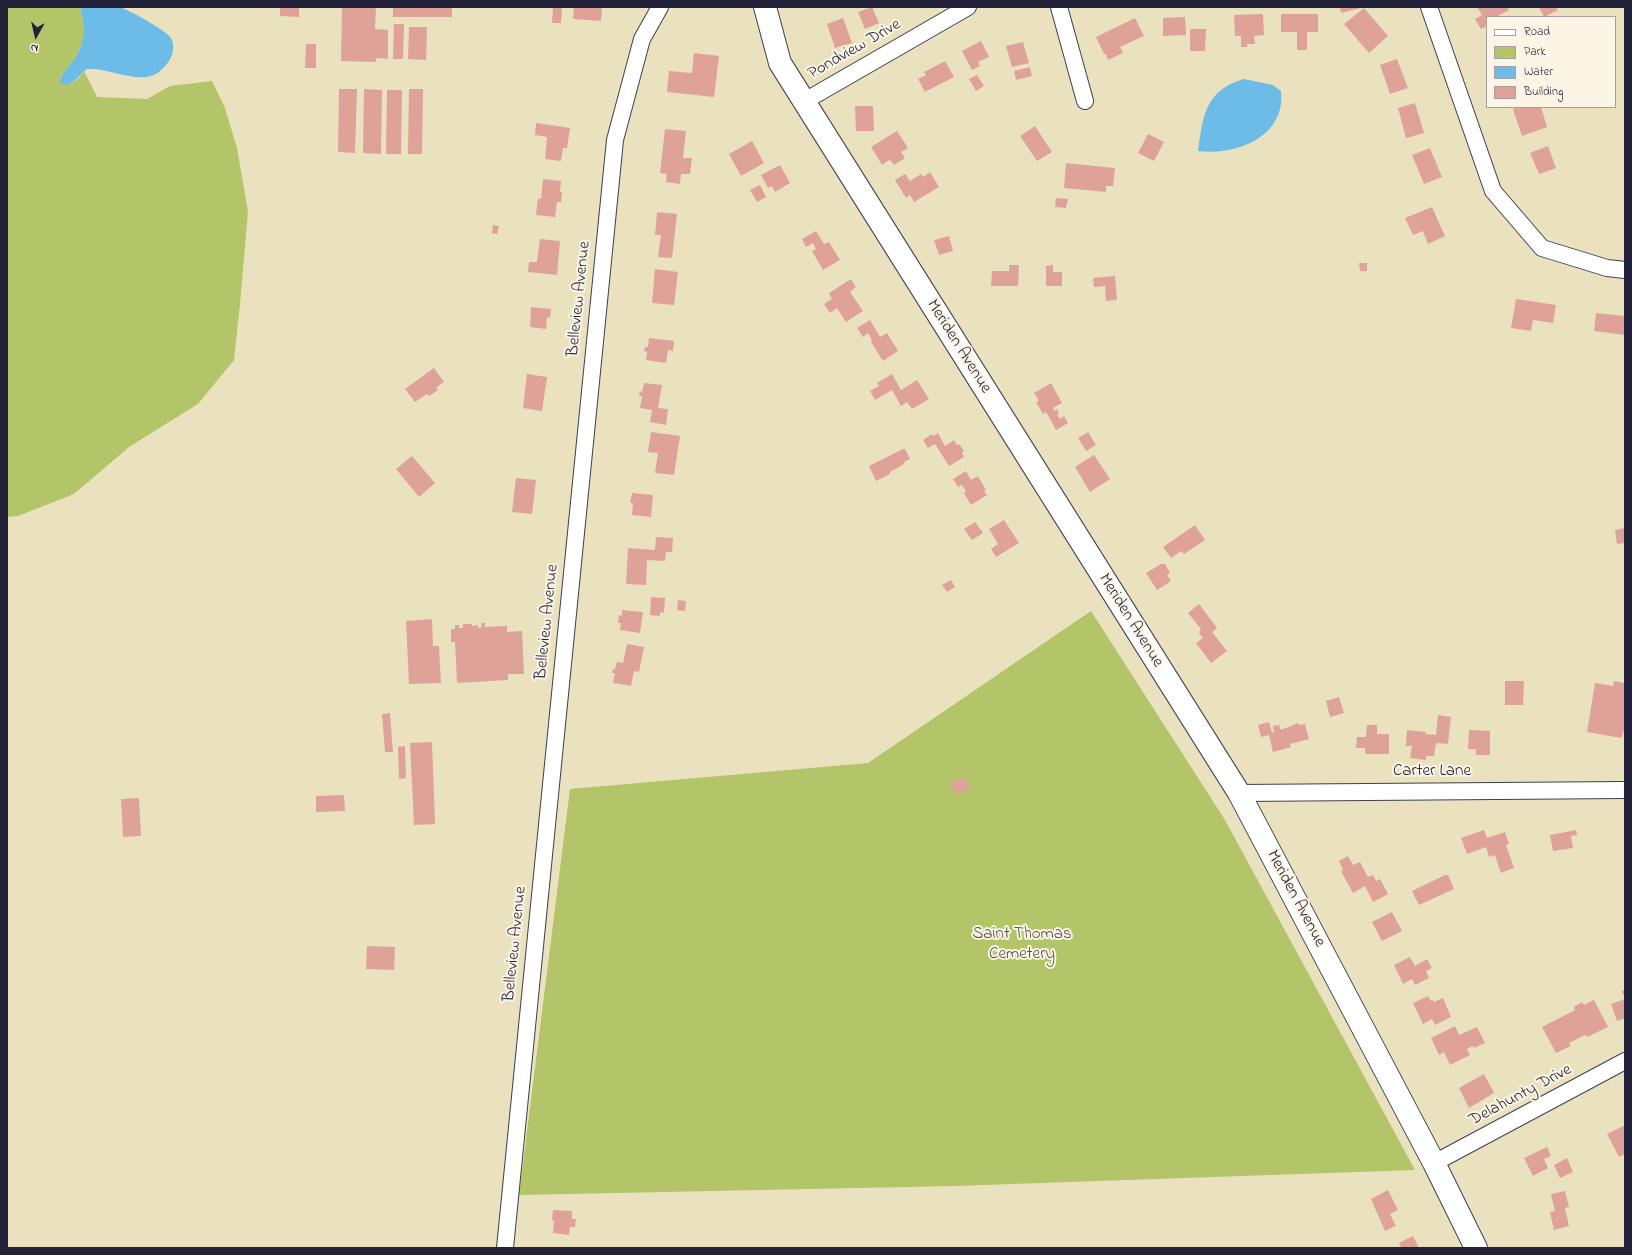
<!DOCTYPE html>
<style>
body{margin:0}
#map{position:relative;width:1632px;height:1255px;overflow:hidden;background:#eae2bf;font-family:"Indie Flower",sans-serif}
canvas{display:block}
.frame{position:absolute;inset:0;border:8px solid #22223b;pointer-events:none}
.legend{position:absolute;left:1486px;top:16px;width:130px;height:92px;box-sizing:border-box;background:#fcf5e5;border:1px solid #a5a1a1;margin:0;padding:5px 7px;list-style:none;font-size:12px;color:#22223b}
.legend li{display:flex;align-items:center;gap:8px;height:20px}
.legend b{width:20px;border:1px solid #a5a1a1}
.north{position:absolute;left:16px;top:16px;width:40px;height:40px;-webkit-text-stroke:3px #fcf5e5;paint-order:stroke;rotate:188deg;font-size:11px;font-weight:700;line-height:16px;text-align:center;color:#22223b}
.north::after{content:'';display:block;margin:auto;width:14px;height:18px;background:#22223b;clip-path:polygon(50% 0,100% 100%,50% 72%,0 100%)}
</style>
<div id="map">
<canvas width="1632" height="1255"></canvas>
<div class="frame"></div>
<ul class="legend">
<li><b style="height:5px;background:#fff"></b>Road</li>
<li><b style="height:11px;background:#b3c568"></b>Park</li>
<li><b style="height:11px;background:#6dbbe7"></b>Water</li>
<li><b style="height:11px;background:#dfa298"></b>Building</li>
</ul>
<div class="north">N</div>
</div>
<script>
const c = document.querySelector('canvas').getContext('2d');
c.lineJoin = 'round';
function fill(path, color) {
  c.fillStyle = color;
  c.fill(path, 'evenodd');
}
function strokePath(path, color, width, dash) {
  c.strokeStyle = color;
  c.lineWidth = width;
  c.lineCap = dash ? 'butt' : 'round';
  c.setLineDash(dash || []);
  c.stroke(path);
}
function label(font, color, halo, rows, align = 'center') {
  c.font = font + ' "Indie Flower",sans-serif';
  c.lineWidth = 4;
  c.setLineDash([]);
  c.textBaseline = 'middle';
  c.strokeStyle = halo;
  c.fillStyle = color;
  for (const [text, x, y, turn = 0] of rows) {
    c.save();
    c.translate(x, y);
    c.rotate((+turn || 0) * Math.PI / 180);
    c.textAlign = isNaN(turn) ? turn : align;
    if (halo) c.strokeText(text, 0, 0);
    c.fillText(text, 0, 0);
    c.restore();
  }
}
fill(new Path2D(`
 M7 7H80C85 25 86 45 73 61 68 68 60 74 60 82 69 89 79 79 84 71L97 97 147 99 170 86 212 81 225 108 237 148 248 212 240 304 234 360 198 404 129 447 74 494 18 516 7 517Z
 M1091 611 1225 820 1415 1170 955 1186 519 1195 570 789 868 763Z`), '#b3c568');
fill(new Path2D(`
 M80 7C88 7 114 5 120 7 129 10 167 31 171 38 175 45 173 56 169 61 163 69 158 75 147 77 127 79 108 68 87 69 79 74 71 91 60 82 60 74 68 68 73 61 86 45 85 25 80 7Z
 M1244 79 1273 85 1281 91C1286 137 1236 156 1198 151 1203 116 1205 90 1244 79Z`), '#6dbbe7');
fill(new Path2D(`
 M280 7H299V17L280 16Z
 M342 7H376L375 29 388 30V59L376 58V62L341 61Z
 M393 7H452V17H393Z
 M553 7 562 8 561 23H552Z
 M574 7H602L601 21 573 19Z
 M872 7 879 23 865 29 858 12Z
 M1340 7H1361V8L1341 13Z
 M1477 7H1507L1509 10 1496 17H1487V26L1481 29 1475 19 1482 15Z
 M1539 7H1556L1558 10 1544 17Z
 M1364 8 1388 36 1369 53 1344 24Z
 M1263 14 1264 35 1254 36 1255 44H1247V47H1241V36H1235L1234 15Z
 M1281 14H1318V32H1307V50H1297V32H1281Z
 M1185 17 1186 35 1163 36V18Z
 M843 18 852 43 835 48 827 24Z
 M1135 18 1144 36 1120 47 1123 53 1108 60 1106 54H1104L1096 37Z
 M394 24H404L403 59H393Z
 M409 27H427L426 60 408 59Z
 M1190 29H1206L1205 51H1190Z
 M981 41 989 57 978 62 980 66 972 70 962 51Z
 M1023 42 1029 63 1012 67 1006 46Z
 M306 44H316V68H305Z
 M694 53 719 56 714 97 667 92 669 71 692 73Z
 M1397 59 1408 88 1390 94 1380 65Z
 M945 61 954 77 925 92 918 79 926 75 924 72Z
 M1030 67 1032 76 1016 80 1014 71Z
 M977 75 984 86 976 91 969 79Z
 M339 89H357L355 153 338 152Z
 M364 89 382 90 381 154 363 153Z
 M409 89H423L422 154H408Z
 M387 90H402L401 154H386Z
 M1415 103 1424 133 1406 138 1398 108Z
 M855 106H873L874 131H856Z
 M1518 107H1531V108L1541 107 1547 127 1522 136 1513 109Z
 M536 123 570 128 567 148H563L561 161 545 159 547 137 535 135Z
 M1035 126 1052 152 1037 161 1020 136Z
 M665 129 686 131 683 158H692L690 174H681L680 184 666 182 667 174 660 173Z
 M897 131 908 148 901 152 905 158 894 165 891 161 889 160 882 165 871 147Z
 M1148 134 1164 142 1154 161 1138 153Z
 M752 141 764 163 741 176 729 154Z
 M1548 146 1556 168 1539 174 1530 153Z
 M1430 148 1442 177 1424 184 1412 155Z
 M1066 163 1115 168 1113 186H1106V192L1064 188Z
 M780 165 790 183 775 192 772 186 768 188 761 175Z
 M930 172 939 187 914 202 910 195 906 198 895 180 905 174 910 181 921 174 923 177Z
 M543 179 561 181 560 192H562L561 202H557L555 217 536 215 538 198 541 199Z
 M760 185 766 197 757 202 750 190Z
 M1056 198 1068 199 1066 208 1055 207Z
 M1432 207 1445 236 1428 244 1423 231 1413 235 1405 218Z
 M657 212 677 214 672 258 658 257 661 235H655Z
 M493 225 499 226 497 234 492 233Z
 M816 231 824 244 829 242 840 260 823 270 812 251 816 249 813 243 806 247 802 239Z
 M949 236 953 251 939 255 934 240Z
 M540 239 560 241 557 275 528 272 529 262H537Z
 M1359 263H1367V271H1360Z
 M1009 265H1019L1018 286H991L992 271H1009Z
 M1053 265V272H1062V286H1046V266Z
 M655 269 678 272 674 305 652 303Z
 M1115 276 1117 300 1106 301 1105 286 1094 287 1093 278Z
 M851 279 856 287 850 292 863 311 846 322 837 308 830 313 824 304 832 299 829 293Z
 M1516 299 1556 305 1553 323 1533 320 1531 331 1511 328Z
 M531 307 551 309 550 318 547 317 546 329 530 327Z
 M1596 313 1625 316V335L1594 331Z
 M870 320 880 337 887 333 898 351 883 361 871 342 872 340 868 333 863 337 857 328Z
 M649 338 674 341 673 351 668 350 666 363 646 360 647 352 644 351 645 347H648Z
 M434 368 444 382 436 388 438 390 429 396 427 394 415 402 405 389Z
 M527 374 547 377 542 411 523 408Z
 M892 374 901 390 917 380 929 399 912 409 907 402 901 406 892 390 875 400 870 391 879 386 877 383Z
 M644 383 662 385 658 408 668 409 666 425 650 422 652 410 640 408 642 396H639L640 391 642 392Z
 M1051 383 1062 403 1053 408 1054 411 1057 409 1059 413 1057 414 1060 419 1064 416 1068 423 1056 430 1046 412 1043 414 1036 402 1039 401 1034 393Z
 M651 432 680 436 674 475 655 473 658 453 648 452Z
 M1088 432 1096 445 1086 451 1078 438Z
 M938 433 945 446 954 440 957 445 959 444 964 451 962 453 964 457 949 466 935 444 928 448 923 440 932 434 933 436Z
 M903 449H905L910 459 904 462V464L890 472V474L876 481 869 466Z
 M1094 455 1110 479 1090 492 1075 467Z
 M412 456 435 483 419 497 396 469Z
 M966 471 971 480 978 476 986 490 984 491 987 495 971 505 964 493 966 492 962 485 958 487 953 479Z
 M516 478 536 480 532 514 512 512Z
 M632 493 653 495 651 517 632 515 633 503H630Z
 M1004 520 1019 543 996 557 991 549 998 544 989 529Z
 M975 522 983 533 972 540 964 529Z
 M1195 525 1205 540 1184 554 1181 551 1171 558 1163 547Z
 M1625 528V543L1617 544 1615 530Z
 M656 537 673 538 672 552H666L665 561 647 560 646 585 626 584 628 548 655 550Z
 M1161 564H1165L1170 573 1167 575 1171 581 1157 590 1146 573Z
 M951 580 955 587 947 592 942 585Z
 M651 597 665 598 664 613 660 612V616L650 615Z
 M678 600 686 601 685 611 677 610Z
 M1199 604 1217 628 1212 632 1227 651 1211 663 1196 643 1203 638 1199 633 1201 629 1188 613Z
 M622 610 643 612 640 633 620 630 621 623H618L619 615 622 616Z
 M432 619 433 646H439L441 683 409 684 406 621Z
 M481 623H485V627L507 626V632L522 631 524 674H508V680L457 683 455 642H451V629H455V625H459V628H463V624H472V626L478 625V628L482 627Z
 M627 644 644 647 639 672 634 671 631 686 613 683 615 673H612L613 669H615L617 662 623 663Z
 M1505 681H1524L1523 705H1505Z
 M1614 681 1625 683V732H1623L1622 738 1587 732 1595 683 1613 686Z
 M1339 697 1344 713 1330 717 1326 701Z
 M390 713 393 752H385L382 714Z
 M1438 715 1451 717 1448 744 1436 743 1434 756H1426V760L1410 758 1412 746H1406L1407 730 1426 732 1425 734 1436 735Z
 M1269 722 1272 733 1274 732 1273 726 1279 725 1281 730 1298 723 1299 725 1305 724 1309 739 1290 744 1291 747 1273 752 1269 735 1261 737 1258 725Z
 M1367 725H1377V734H1389V754H1365V748H1356L1357 737H1366Z
 M1469 730 1490 731V755H1476V749H1468Z
 M432 742 435 824 414 825 410 743Z
 M405 746 406 778 399 779 398 747Z
 M966 777 970 789 955 794 951 782Z
 M344 795 345 811 316 812V796Z
 M139 798 141 836 123 837 121 799Z
 M1484 830 1487 838 1505 832 1509 844 1506 845 1514 868 1501 873 1495 855 1489 857 1486 847 1467 854 1461 838Z
 M1576 830 1577 835 1571 836 1573 848 1553 851 1550 835Z
 M1348 856 1353 865 1360 862 1368 877 1373 875 1376 881 1380 879 1388 894 1373 902 1365 886 1353 893 1341 871 1343 870 1339 861Z
 M1445 875H1448L1454 889 1419 905 1412 891Z
 M1392 912 1402 931 1382 941 1372 922Z
 M367 946 395 947 394 970 366 969Z
 M1410 957 1415 966 1427 959 1432 968 1426 971 1429 978 1415 985 1412 979 1403 984 1394 965Z
 M1625 990V1018L1617 1021 1611 1004 1625 999 1622 991Z
 M1428 996 1431 1001 1433 1000 1434 1002 1443 998 1451 1017 1435 1025 1432 1019 1423 1024 1413 1003Z
 M1594 1000 1608 1027 1587 1037 1585 1035 1569 1043 1571 1046 1556 1053 1542 1027 1575 1010 1574 1007 1582 1002 1584 1005Z
 M1455 1026 1459 1035 1477 1027 1485 1043 1474 1048 1473 1046 1467 1049 1470 1055 1450 1065 1444 1052 1439 1055 1431 1038Z
 M1484 1074 1494 1093 1469 1108 1459 1088Z
 M1625 1125V1154L1619 1157 1607 1134Z
 M1547 1147 1551 1156 1544 1159 1548 1168 1533 1176 1524 1158Z
 M1567 1158 1573 1172 1560 1178 1554 1165Z
 M1388 1190 1398 1210 1390 1214 1396 1226 1385 1231 1371 1199Z
 M1565 1191 1569 1207 1565 1208 1569 1226 1554 1230 1550 1212 1555 1211 1551 1194Z
 M553 1210 572 1211V1219H576L575 1227H570L569 1235 553 1233 554 1221 552 1220Z
 M1413 1236 1419 1248H1401L1399 1243Z`), '#dfa298');
const minor = new Path2D(`
 M1059 7 1085 101
 M1429 7 1493 191 1542 248 1607 268 1625 270
 M803 102 968 7
 M1239 793 1625 790
 M1434 1163 1625 1061
 M505 1248 615 140 642 39 660 7`);
const secondary = new Path2D(`
 M765 7 780 63 1239 793 1434 1163 1476 1248`);
strokePath(minor, '#403f4f', 18);
strokePath(secondary, '#403f4f', 24);
strokePath(minor, '#fff', 16);
strokePath(secondary, '#fff', 22);
label('17px', '#22223b', '#fcf5e5', [
 ["Pondview Drive",855,50,-30],
 ["Belleview Avenue",580,299,-84],
 ["Meriden Avenue",958,347,58],
 ["Meriden Avenue",1130,621,58],
 ["Belleview Avenue",548,622,-84],
 ["Carter Lane",1432,772],
 ["Meriden Avenue",1295,899,62],
 ["Belleview Avenue",516,944,-84],
 ["Delahunty Drive",1521,1096,-28]
]);
label('17px', '#4e5348', '#fcf5e5', [
 ["Saint Thomas",1022,935],
 ["Cemetery",1022,955]
]);
</script>
